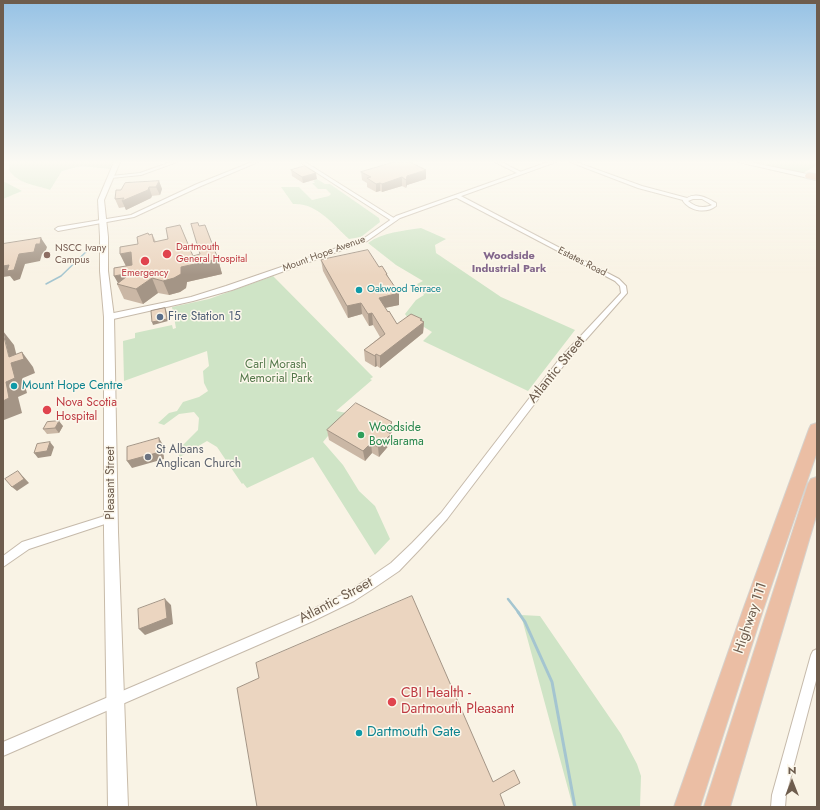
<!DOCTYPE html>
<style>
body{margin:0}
#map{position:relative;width:820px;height:810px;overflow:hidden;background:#f9f3e5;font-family:Jost,sans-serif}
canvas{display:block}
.frame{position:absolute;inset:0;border:4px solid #6e5d4e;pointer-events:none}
.north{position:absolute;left:772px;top:762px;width:40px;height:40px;-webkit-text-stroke:3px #fcf7eb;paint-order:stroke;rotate:0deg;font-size:11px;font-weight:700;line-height:16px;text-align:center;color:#6e5d4e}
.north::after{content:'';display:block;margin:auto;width:14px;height:18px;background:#6e5d4e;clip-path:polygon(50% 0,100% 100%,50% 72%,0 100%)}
</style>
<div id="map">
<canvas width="820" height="810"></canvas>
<div class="frame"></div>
<div class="north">N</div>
</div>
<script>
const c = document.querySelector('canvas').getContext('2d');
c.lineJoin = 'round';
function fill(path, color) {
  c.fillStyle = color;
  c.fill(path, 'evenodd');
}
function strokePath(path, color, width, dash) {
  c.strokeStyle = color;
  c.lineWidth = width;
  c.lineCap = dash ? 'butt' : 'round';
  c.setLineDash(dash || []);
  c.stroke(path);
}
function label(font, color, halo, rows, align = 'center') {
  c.font = font + ' Jost,sans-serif';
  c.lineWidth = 3;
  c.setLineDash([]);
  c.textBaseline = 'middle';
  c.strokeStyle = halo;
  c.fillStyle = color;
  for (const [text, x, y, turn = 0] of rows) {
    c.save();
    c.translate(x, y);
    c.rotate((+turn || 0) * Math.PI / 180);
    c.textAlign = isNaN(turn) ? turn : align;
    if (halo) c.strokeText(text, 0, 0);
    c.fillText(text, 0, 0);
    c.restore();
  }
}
fill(new Path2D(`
 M9 162H112L110 169 81 166 62 171 50 190C37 185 17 184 9 170Z
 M758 162H817V163L814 167 801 174Z
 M317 179 325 184H330L379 218 380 222 361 237 349 239C334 225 316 202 293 204L281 187H299L312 200 329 196 331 194 326 189H318L312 183H315L313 181Z
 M3 181 22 191 3 199Z
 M421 228 446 239 435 245 436 253 501 297 575 330 528 391 423 341 432 332 416 322H411L405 314 416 300 424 295 417 284 423 281 396 265 368 243C383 232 403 231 421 228Z
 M273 276 373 377 370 379 372 380 336 411 347 413 323 442 343 465 359 491 375 506 390 539 375 555 313 457 247 488 243 483 242 484 217 447 207 441 178 458 182 446 198 430 199 418 194 412 179 414 164 425 158 423 169 413 177 411 183 402 199 397 208 391 204 383 203 371 209 366 207 351 124 381 123 341 135 338V333L172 325 173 329 176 328 172 307 209 299Z
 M521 615 540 616 621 734 637 764 641 776 640 807H573Z`), '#cfe4c6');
strokePath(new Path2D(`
 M46 284 61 276 90 248`), '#a4c5d0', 1.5);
strokePath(new Path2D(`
 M508 599 519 613`), '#a4c5d0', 2.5);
strokePath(new Path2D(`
 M518 612 525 622 552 682 575 807`), '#a4c5d0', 3);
const minor = new Path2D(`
 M171 162H177L141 175 111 178 109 177 111 176 140 173Z
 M252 162H258L201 186 134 217 58 231 55 229 58 227 131 215 197 184Z
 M300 162H305L397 220 392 221Z
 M495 162H501L523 173 519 174Z
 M570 162H576L642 186 687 198C697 192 707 198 716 203V206C706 214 690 211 683 201V200L638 188ZM693 199H702L712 205C703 209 695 207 688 201Z
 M455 195H459L619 279 626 286 627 293 567 361 447 519 420 549 399 571 374 588 354 601 313 621 3 756V742L305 613 346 593 366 580 391 563 412 543 441 513 561 357 621 293 620 286 615 281 455 197Z
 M111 514 114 515 116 518 114 521 29 549 3 567V556L22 542Z
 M817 649V677L786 795 785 807H771L772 795 811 655 813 651Z`);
const tertiary = new Path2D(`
 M548 162H556L400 218 367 241 232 290 193 301 109 320 105 317 109 314 191 297 226 286 363 239 396 216Z
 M738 162H749L817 176V180Z`);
const secondary = new Path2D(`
 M114 162H120L104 200 108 237V271L114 317 118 532 128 807H108L104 532V317L100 271V237L98 200Z`);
const motorway = new Path2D(`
 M809 173 817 174V180L806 178 805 176 806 174Z
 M817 423V452L763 610 700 807H674L743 610 809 429 811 425Z
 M817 477V513L730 807H704L808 484 811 479Z`);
strokePath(minor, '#c6baab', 2);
strokePath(tertiary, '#c6baab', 2);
strokePath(secondary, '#c8bba9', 2);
strokePath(motorway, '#d6d2cd', 2);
fill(minor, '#fff');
fill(tertiary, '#fff');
fill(secondary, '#fff');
fill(motorway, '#ebbea4');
fill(new Path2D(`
 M291 170 317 179 303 183 292 176Z
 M361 172 426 179 407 185 406 188 402 186 382 192 380 191 376 192 367 187V183L362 180Z
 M159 181 162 189 160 195 152 196 151 198 126 210 125 207 119 208 115 199 121 190Z
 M152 234 156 242 193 256 218 259 222 274 187 282 186 288 180 292 169 295 158 293 143 304 124 299 117 284 118 283 126 266 120 254 138 244 149 235Z
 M321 260 379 267 387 274 388 277 399 305 385 308 397 324 422 320 424 322 423 333 380 368 377 366 375 367 365 361 364 350 380 337 373 325 369 326 362 314 348 318 323 271Z
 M63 426 59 433 47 434 43 429Z
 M327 430 392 432 390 434 391 443 379 457 372 453 365 461 329 440Z`), '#cab7a5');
fill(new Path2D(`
 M426 170V179L407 185 406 188V180L407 176Z
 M316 173 317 179 303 183 302 177Z
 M402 177V186L382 192V184Z
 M159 181 162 189 160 195 156 187Z
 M380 183V191L376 192V184Z
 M149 187 152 196 151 198 126 210 122 201Z
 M41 238 47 247 45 253 42 254 40 261 25 264 20 279 14 281 10 276 3 277V266L19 254 36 244Z
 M131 252 138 266 127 268 120 254Z
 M218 259 222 274 187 282 186 288 180 292 169 295 163 281 181 267Z
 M131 273 119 285 114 276Z
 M152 278 158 293 143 304 136 289Z
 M399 293V305L379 309V298Z
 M361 303 362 314 348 318 347 306Z
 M165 308 166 310 168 321 153 325 152 322Z
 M372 313 373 325 369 326 368 314Z
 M422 319 421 323 424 322 423 333 380 368V356Z
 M3 331 14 345 18 361 22 352 33 367 35 373 23 378 27 393 18 397 22 413 4 420 3 419V401L9 357Z
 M376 354 377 366 375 367V356Z
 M59 421 63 426 59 433 55 428Z
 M392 422V432L384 440V430Z
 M391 434V443L379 457 378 447Z
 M159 438 163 445 164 459 132 468 127 461Z
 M50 442 54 447 51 456 38 458 34 453Z
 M371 443 372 453 365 461 363 451Z
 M18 471 29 483 17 491 12 487Z
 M165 599 171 605 173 624 145 635 139 629Z`), '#a49586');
const building = new Path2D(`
 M394 162H410L426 170 407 176 406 180 402 177 382 184 380 183 376 184 367 178 371 177 361 172Z
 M305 166 316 173 302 177 291 170Z
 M159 181 156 187H149L148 190 122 201 124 198 115 199 116 190H121L125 183Z
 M198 223 199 226 205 225 218 259 181 267V274L174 278 163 281 152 278 136 289 117 284 131 273 114 276V268L132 265 131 252 120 254V247L138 244 137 237 148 233 149 235 152 234 154 242 168 239 166 228 180 225 193 256 200 254 191 224Z
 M41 238 40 244H36L34 252 19 254 14 270 7 271 9 265 3 266V244Z
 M368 250 379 267 382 266 387 274H386L399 293 379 298 388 312 389 311 397 324 411 314 422 319 420 320 424 322 380 356 376 354 375 356 364 350 385 334 372 313 368 314 361 303 347 306 321 260Z
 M165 308 167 319 152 322 151 311Z
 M3 333 9 357 22 352 24 359 11 363 15 378 6 382 9 398 3 401Z
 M356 403 392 422 384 430 391 434 378 447 371 443 363 451 327 430Z
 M59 421 55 428 43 429 47 422Z
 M159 438 160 452 127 461V447Z
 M50 442 47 451 34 453 37 444Z
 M18 471 24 479 12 487 5 479Z
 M412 596 493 782 514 770 520 783 500 794 505 807H257L237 688 259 678 256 663Z
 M165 599 167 618 139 629 138 609Z`);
fill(building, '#ebd5c0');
strokePath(building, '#a49586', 1);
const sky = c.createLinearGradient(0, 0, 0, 275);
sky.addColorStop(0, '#96c2e5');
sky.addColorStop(0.59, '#fcfaf3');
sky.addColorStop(1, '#fcfaf300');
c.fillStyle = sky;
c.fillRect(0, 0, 820, 275);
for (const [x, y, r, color] of [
 [167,254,5,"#e0444e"],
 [47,255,4,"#8d6e63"],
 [145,261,5,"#e0444e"],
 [359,290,4,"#0f9aa8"],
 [160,317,4,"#5c6f8a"],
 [14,386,4,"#0f9aa8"],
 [47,410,5,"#e0444e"],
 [361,435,4,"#2e9e5b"],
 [148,457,4,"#6b7280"],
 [392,702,5,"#e0444e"],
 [359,733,4,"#0f9aa8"]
]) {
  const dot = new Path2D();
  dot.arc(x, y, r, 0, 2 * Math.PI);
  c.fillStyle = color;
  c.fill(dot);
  strokePath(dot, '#fcf7eb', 1.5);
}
label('10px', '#be3a42', '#fcf7eb', [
 ["Dartmouth",176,248],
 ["General Hospital",176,260],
 ["Emergency",145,274,"center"]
], 'left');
label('10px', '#785e54', '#fcf7eb', [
 ["NSCC Ivany",55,249],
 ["Campus",55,261]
], 'left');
label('10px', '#6e5d4e', '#fcf7eb', [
 ["Mount Hope Avenue",324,254,-20],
 ["Estates Road",582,262,27]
]);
label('10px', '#0d838f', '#fcf7eb', [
 ["Oakwood Terrace",367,290]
], 'left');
label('bold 11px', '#82668b', '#fcf7eb', [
 ["Woodside",509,256],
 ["Industrial Park",509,269]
]);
label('12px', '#4e5e75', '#fcf7eb', [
 ["Fire Station 15",168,317]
], 'left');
label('12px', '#54784b', '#fcf7eb', [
 ["Carl Morash",276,365],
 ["Memorial Park",276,379]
]);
label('12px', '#0d838f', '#fcf7eb', [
 ["Mount Hope Centre",22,386]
], 'left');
label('12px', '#be3a42', '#fcf7eb', [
 ["Nova Scotia",56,403],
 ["Hospital",56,417]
], 'left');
label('12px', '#27864d', '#fcf7eb', [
 ["Woodside",369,428],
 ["Bowlarama",369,442]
], 'left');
label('12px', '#5b616d', '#fcf7eb', [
 ["St Albans",156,450],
 ["Anglican Church",156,464]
], 'left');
label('12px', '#6e5d4e', '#fcf7eb', [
 ["Pleasant Street",111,483,-90]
]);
label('14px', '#6e5d4e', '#fcf7eb', [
 ["Atlantic Street",557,370,-51],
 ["Atlantic Street",336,601,-28],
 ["Highway 111",751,618,-71]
]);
label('14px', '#be3a42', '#fcf7eb', [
 ["CBI Health -",401,694],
 ["Dartmouth Pleasant",401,710]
], 'left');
label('14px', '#0d838f', '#fcf7eb', [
 ["Dartmouth Gate",367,733]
], 'left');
</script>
